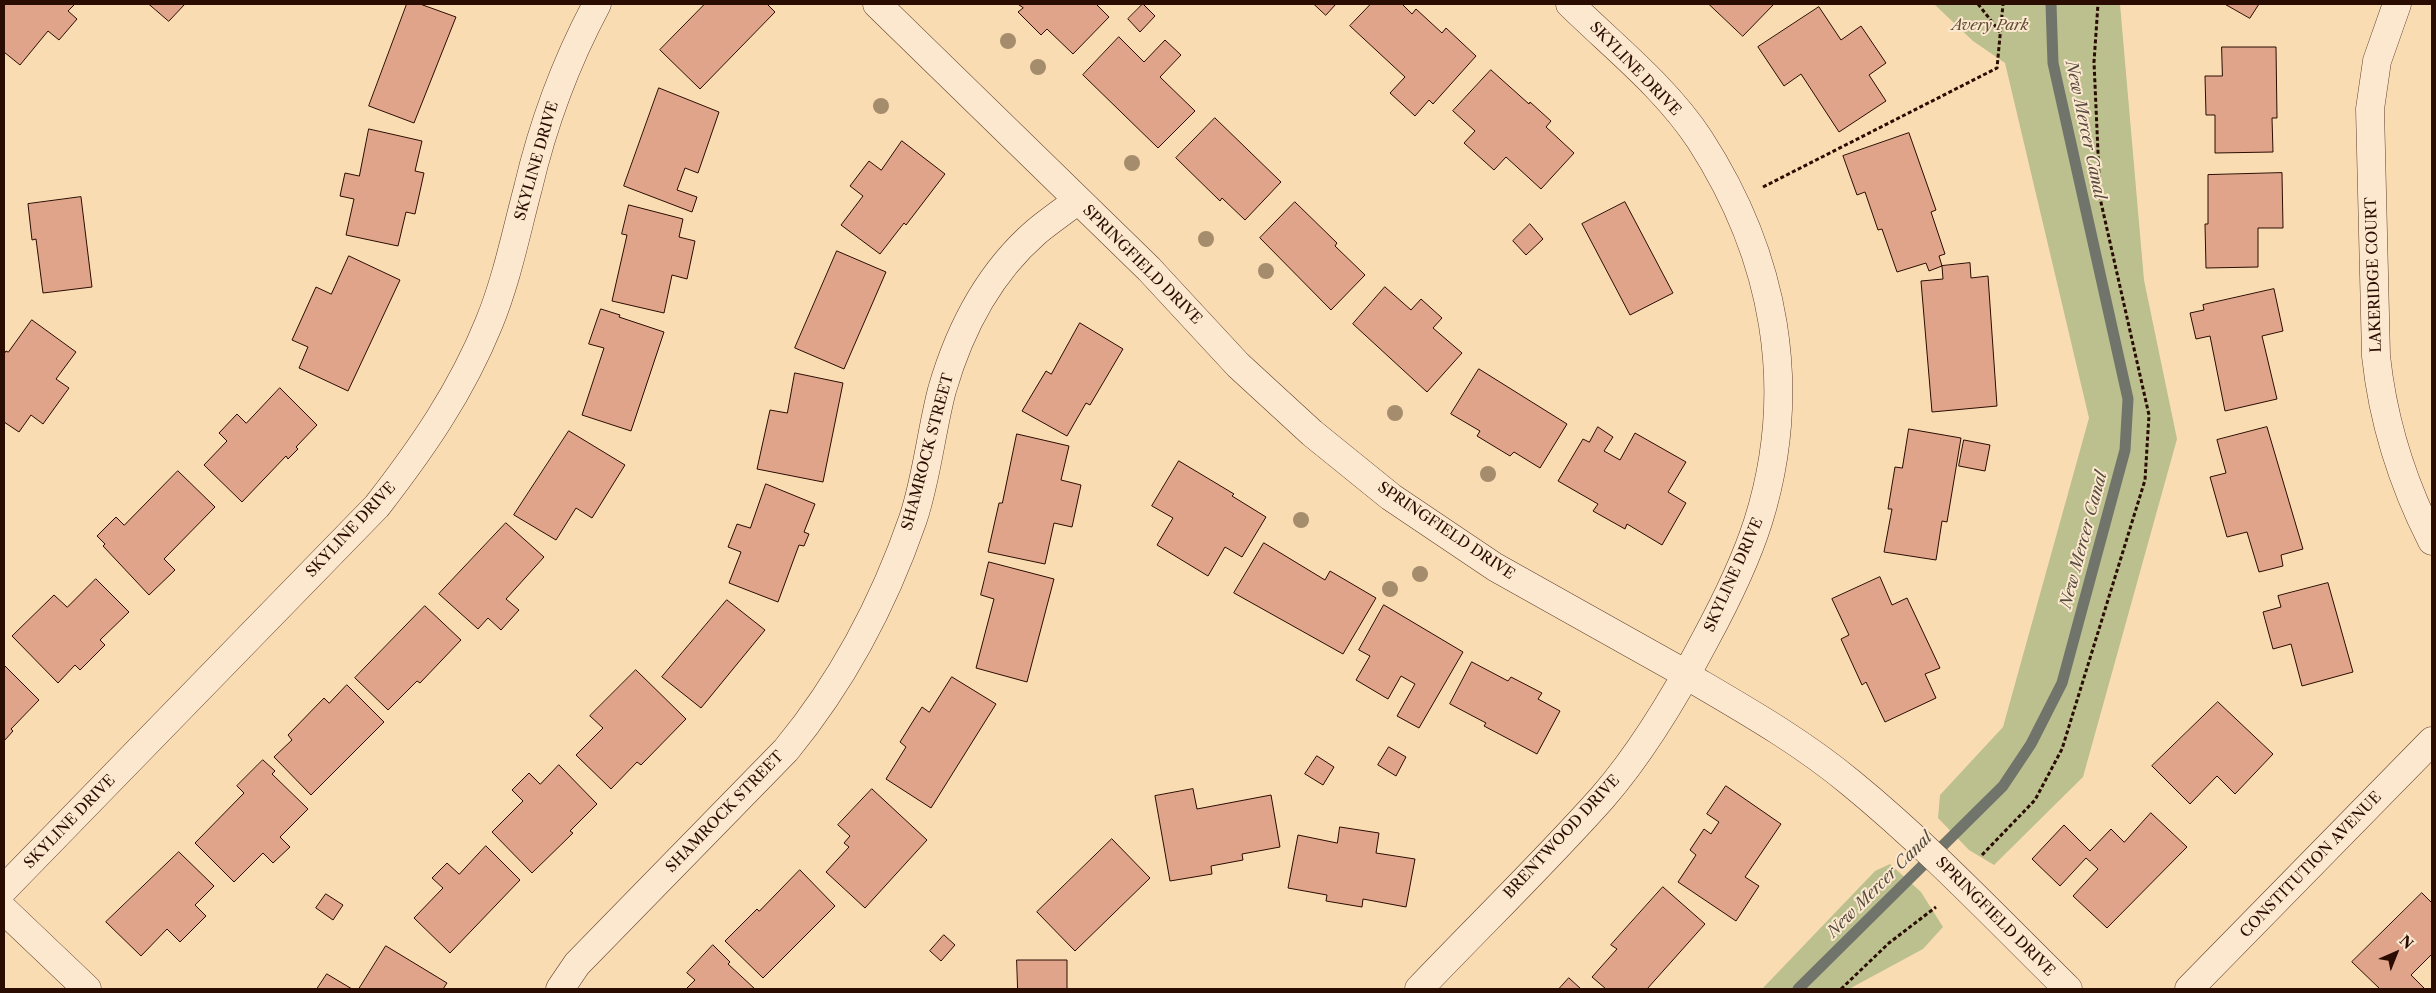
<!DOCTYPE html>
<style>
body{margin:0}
#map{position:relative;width:2436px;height:993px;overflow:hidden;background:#fadcb3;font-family:"Libre Caslon Text",serif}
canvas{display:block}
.frame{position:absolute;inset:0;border:5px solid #2a0c00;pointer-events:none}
.north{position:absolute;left:2371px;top:928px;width:50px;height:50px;-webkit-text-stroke:4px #fce8ce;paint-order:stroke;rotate:44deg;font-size:14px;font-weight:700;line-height:20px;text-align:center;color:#2a0c00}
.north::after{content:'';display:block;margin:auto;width:18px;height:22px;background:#2a0c00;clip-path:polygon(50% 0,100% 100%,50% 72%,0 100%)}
</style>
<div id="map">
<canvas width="2436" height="993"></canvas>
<div class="frame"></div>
<div class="north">N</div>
</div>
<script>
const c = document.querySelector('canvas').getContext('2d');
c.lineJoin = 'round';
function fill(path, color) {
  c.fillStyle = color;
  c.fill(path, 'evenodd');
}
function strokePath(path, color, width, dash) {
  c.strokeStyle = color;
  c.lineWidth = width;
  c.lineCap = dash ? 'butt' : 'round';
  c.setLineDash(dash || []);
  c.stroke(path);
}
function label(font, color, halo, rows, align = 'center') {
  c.font = font + ' "Libre Caslon Text",serif';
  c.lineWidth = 4;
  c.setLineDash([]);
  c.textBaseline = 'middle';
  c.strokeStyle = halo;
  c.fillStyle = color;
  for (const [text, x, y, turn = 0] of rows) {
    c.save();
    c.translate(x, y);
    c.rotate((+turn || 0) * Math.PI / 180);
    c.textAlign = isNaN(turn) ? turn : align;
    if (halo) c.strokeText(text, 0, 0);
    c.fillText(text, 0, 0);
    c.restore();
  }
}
fill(new Path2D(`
 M1934 4H2120L2144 280 2177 439 2083 777 1994 865 1969 850 1938 818 1940 795 2003 727 2089 418 2005 63 1973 41Z
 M1890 864 1921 892 1943 927 1923 949 1849 989H1762L1875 871Z`), '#bcc08e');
strokePath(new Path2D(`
 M1798 989 2003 786 2031 744 2062 683 2125 450 2128 399 2053 63 2051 4`), '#70746b', 11);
const building = new Path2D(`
 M6 4H75L68 11 77 19 59 40 48 31 20 65 4 52V6Z
 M149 4H185L169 21Z
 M407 4H420L456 17 414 123 369 106Z
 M705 4H767L775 12 700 89 660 50Z
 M1018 4H1096L1109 17 1073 54 1047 29 1041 35 1018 12 1023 8Z
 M1143 4 1155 16 1140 32 1128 19Z
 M1314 4H1336L1326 15Z
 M1371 4H1402L1412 14 1416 9 1442 33 1446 28 1476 56 1433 104 1429 100 1415 116 1390 93 1405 77 1350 26Z
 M1709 4H1774L1743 36Z
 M2225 4H2259L2250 18Z
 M1819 7 1841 40 1861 26 1886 63 1869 75 1886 101 1839 132 1801 74 1784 86 1758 47Z
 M1119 37 1144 62 1165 40 1181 55 1160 77 1195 111 1158 148 1083 75Z
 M2222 47H2276L2277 118H2272L2273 152 2215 153V115H2206L2205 76H2222Z
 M1491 70 1529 104 1530 102 1551 121 1546 127 1574 153 1541 189 1506 157 1494 170 1464 143 1475 131 1453 111Z
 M659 88 719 112 698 173 685 168 677 190 697 197 692 212 624 186Z
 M1215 118 1281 182 1245 220 1222 198 1220 201 1176 158Z
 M369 129 422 141 415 171 424 173 415 214 406 212 398 246 346 235 354 199 340 196 345 173 359 176Z
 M1909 133 1936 210 1931 212 1945 254 1939 256 1942 266 1929 271 1926 263 1897 272 1882 229 1878 230 1865 192 1857 195 1843 156Z
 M902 141 945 174 906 225 904 223 880 254 841 225 863 196 850 186 869 161 881 170Z
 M2282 173 2283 228H2258V267L2206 268 2205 224H2208V175Z
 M81 197 92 287 43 293 36 239 32 240 28 204Z
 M1295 202 1337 243 1335 246 1365 275 1331 310 1260 238Z
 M1625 202 1673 293 1630 315 1582 224Z
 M629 205 683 219 679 237 695 241 687 279 672 275 664 313 612 301 627 235 622 234Z
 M1530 224 1543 239 1526 255 1513 241Z
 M837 251 886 272 844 369 795 348Z
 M349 256 400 280 348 391 299 368 308 347 292 340 316 287 331 294Z
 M1970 263 1971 278 1988 276 1997 406 1932 412 1921 281 1943 279 1942 266Z
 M1385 287 1411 310 1421 299 1442 318 1433 328 1462 353 1427 392 1353 324Z
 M2274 289 2283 331 2262 336 2277 399 2225 411 2210 336 2196 339 2190 313 2204 310 2203 305Z
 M601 309 620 315 619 317 664 332 631 431 582 415 604 348 589 344Z
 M32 320 76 352 56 379 69 388 43 424 31 415 19 432 4 422V354L6 351 8 352Z
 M1080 323 1123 349 1090 405 1086 403 1067 436 1022 411 1046 371 1051 374Z
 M1479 369 1567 424 1540 468 1514 452 1510 456 1477 436 1480 431 1451 414Z
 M795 373 843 383 823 482 757 469 770 410 787 413Z
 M280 388 317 425 296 447 298 449 288 459 286 456 242 502 204 465 227 441 219 433 237 414 246 423Z
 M1598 427 1613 437 1604 451 1620 460 1635 433 1686 462 1668 492 1686 503 1662 545 1627 524 1625 529 1593 511 1598 504 1558 481 1583 439 1589 442Z
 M2267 427 2303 549 2281 555 2283 566 2259 572 2247 532 2227 537 2210 477 2226 473 2217 440Z
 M1909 429 1961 438 1947 522 1942 521 1936 560 1884 552 1892 509H1888L1895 467 1902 468Z
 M569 431 625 465 592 518 576 508 556 540 514 515Z
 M1017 434 1069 446 1061 480 1081 485 1072 527 1054 523 1045 564 988 552 999 503H1002Z
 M1964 440 1990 445 1985 471 1959 466Z
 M1179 461 1234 494 1232 496 1266 517 1242 557 1225 547 1208 576 1157 545 1173 518 1152 506Z
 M178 471 215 507 164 559 175 570 149 595 103 546 105 544 97 536 116 517 124 525Z
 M766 484 815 504 804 532 809 534 804 546 799 545 778 602 729 583 741 552 728 547 737 524 750 528Z
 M506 523 544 557 506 599 519 610 501 630 488 618 478 629 439 594Z
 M1264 543 1325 580 1330 571 1376 598 1343 654 1234 593Z
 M989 562 1054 579 1027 682 976 668 994 599 981 595Z
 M1880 577 1892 605 1907 598 1940 668 1925 674 1936 698 1885 722 1866 682 1862 685 1841 639 1849 635 1832 599Z
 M96 579 129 612 100 640 105 645 80 670 75 665 58 683 12 636 54 595 67 607Z
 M2328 583 2353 672 2302 686 2291 644 2273 649 2263 612 2281 607 2278 596Z
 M727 600 765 630 701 708 662 677Z
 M1384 605 1463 652 1419 728 1397 716 1415 684 1401 676 1388 699 1356 680 1370 656 1359 650Z
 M425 606 461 640 420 683 417 681 388 710 355 678Z
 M1472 662 1508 681 1511 677 1542 693 1538 699 1560 711 1537 754 1484 726 1486 723 1450 704Z
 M4 665 39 700 11 729 13 731 4 741Z
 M636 670 686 719 641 765 637 762 611 789 576 755 603 728 590 716Z
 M952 677 996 704 931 808 886 779 906 747 900 742 922 707 929 712Z
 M347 685 384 722 311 795 274 757 292 740 288 735 324 698 329 703Z
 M2218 702 2273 754 2235 794 2217 776 2190 804 2152 766Z
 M1389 747 1406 757 1396 776 1378 765Z
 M1317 756 1334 767 1323 785 1305 774Z
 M263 760 275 771 272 774 308 809 280 837 290 847 273 863 263 853 234 882 195 843 244 793 237 786Z
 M559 765 597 804 570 831 573 833 532 873 492 832 523 801 512 790 529 773 540 784Z
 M1726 786 1781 824 1745 877 1759 886 1736 921 1678 882 1696 855 1690 850 1704 829 1711 834 1719 822 1707 814Z
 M872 789 927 840 865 908 826 872 849 847 844 843 850 836 838 825Z
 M1193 789 1197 809 1271 795 1280 847 1242 854 1243 860 1211 866 1212 874 1170 881 1155 796Z
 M2151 813 2187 847 2107 928 2073 896 2098 869 2086 858 2060 886 2032 859 2064 825 2090 851 2111 829 2124 842Z
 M1340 827 1379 833 1376 853 1415 859 1406 907 1363 899 1362 907 1326 901 1327 895 1288 888 1298 835 1337 843Z
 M1112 839 1150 878 1075 951 1037 912Z
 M486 846 520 880 450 953 414 918 443 888 432 878 447 863 459 874Z
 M179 852 214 886 195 905 206 916 180 942 167 929 141 956 106 922Z
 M800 870 835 906 763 978 725 941 757 909 759 911Z
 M1663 887 1705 924 1647 989H1606L1592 977 1617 949 1611 945Z
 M2422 893 2432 903V954L2411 975 2425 989H2380L2352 962Z
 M326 894 343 905 333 920 316 908Z
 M944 935 955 945 941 961 930 951Z
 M713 945 730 962 728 964 755 989H686L695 980 687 973Z
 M386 946 447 983 443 989H359Z
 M1017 960H1067V989H1018Z
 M327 974 352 989H317Z
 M1569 978 1581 989H1559Z`);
fill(building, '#e0a48b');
strokePath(building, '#2a0c00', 1);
const street = new Path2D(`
 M877 4 1149 269 1238 365 1312 433 1391 497 1495 567 1677 669 1688 672 1696 681C1749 712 1803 743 1851 783 1928 846 1997 919 2068 989
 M2397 4 2377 61 2370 109 2376 356C2383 422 2402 482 2432 541
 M4 889 377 506C422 448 461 392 489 323 507 279 516 233 528 188 543 124 566 62 597 4
 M4 910 87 989
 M560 989 577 964 786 750C842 682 884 603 913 519 927 477 931 432 942 390 959 331 989 273 1036 232 1049 221 1064 211 1078 200
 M1419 989C1479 926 1543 864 1602 798 1643 751 1676 695 1705 640 1725 603 1745 563 1758 522 1800 388 1775 256 1700 140 1666 88 1614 47 1570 4
 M2189 989 2432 741`);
strokePath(street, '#5e402d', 29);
strokePath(new Path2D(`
 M1978 4 2000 32
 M1763 187 1997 68 2003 4
 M1982 855 2035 800 2062 749 2145 480 2149 415 2100 198 2094 62 2098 4
 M1841 989 1889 943 1936 907`), '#2a0c00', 3, [4, 2.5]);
strokePath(street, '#fce8ce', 28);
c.fillStyle = '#a48c6c';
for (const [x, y] of [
 [1008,41],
 [1038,67],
 [881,106],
 [1132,163],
 [1206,239],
 [1266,271],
 [1395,413],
 [1488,474],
 [1301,520],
 [1420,574],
 [1390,589]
]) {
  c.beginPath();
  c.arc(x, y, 8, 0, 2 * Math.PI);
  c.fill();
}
label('italic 15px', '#5d4b32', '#fce8ce', [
 ["Avery Park",1990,26]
]);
label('15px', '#2a0c00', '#fce8ce', [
 ["SKYLINE DRIVE",1635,69,46],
 ["SKYLINE DRIVE",537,161,-74],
 ["SPRINGFIELD DRIVE",1142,265,45],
 ["LAKERIDGE COURT",2374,275,-92],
 ["SHAMROCK STREET",928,452,-75],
 ["SKYLINE DRIVE",351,530,-47],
 ["SPRINGFIELD DRIVE",1446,531,34],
 ["SKYLINE DRIVE",1734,575,-66],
 ["SHAMROCK STREET",725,812,-46],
 ["SKYLINE DRIVE",70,822,-46],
 ["BRENTWOOD DRIVE",1562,837,-47],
 ["CONSTITUTION AVENUE",2311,865,-46],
 ["SPRINGFIELD DRIVE",1995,917,45]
]);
label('italic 16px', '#53493e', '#fce8ce', [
 ["New Mercer Canal",2085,130,78],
 ["New Mercer Canal",2084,540,-75],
 ["New Mercer Canal",1880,885,-45]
]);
</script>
